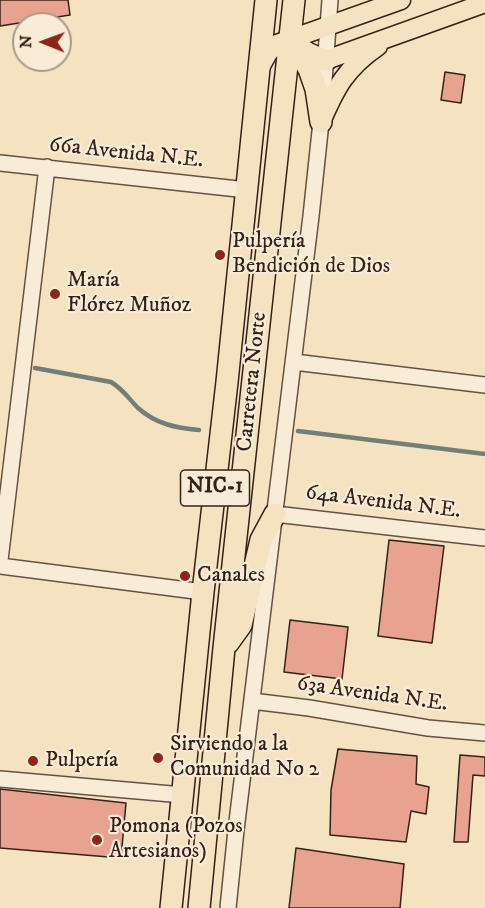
<!DOCTYPE html>
<meta charset="utf-8">
<style>
body{margin:0}
#map{position:relative;width:485px;height:908px;overflow:hidden;background:#f4e2c1;font-family:"IM FELL DW Pica",serif}
canvas{display:block}
.north{position:absolute;left:12px;top:12px;width:60px;height:60px;box-sizing:border-box;background:#f8ecd7;border:2px solid #aa9a8b;border-radius:50%;rotate:271deg;font-size:16px;font-weight:700;line-height:24px;text-align:center;color:#362018}
.north::after{content:'';display:block;margin:auto;width:21px;height:27px;background:#8f2418;clip-path:polygon(50% 0,100% 100%,50% 72%,0 100%)}
</style>
<div id="map">
<canvas width="485" height="908"></canvas>
<div class="north">N</div>
</div>
<script>
const c = document.querySelector('canvas').getContext('2d');
c.lineJoin = 'round';
function strokePath(path, color, width, dash) {
  c.strokeStyle = color;
  c.lineWidth = width;
  c.lineCap = dash ? 'butt' : 'round';
  c.setLineDash(dash || []);
  c.stroke(path);
}
function fill(path, color) {
  c.fillStyle = color;
  c.fill(path, 'evenodd');
}
function label(font, color, halo, rows, align = 'center') {
  c.font = font + ' "IM FELL DW Pica",serif';
  c.lineWidth = 4.5;
  c.setLineDash([]);
  c.textBaseline = 'middle';
  c.strokeStyle = halo;
  c.fillStyle = color;
  for (const [text, x, y, turn = 0] of rows) {
    c.save();
    c.translate(x, y);
    c.rotate((+turn || 0) * Math.PI / 180);
    c.textAlign = isNaN(turn) ? turn : align;
    if (halo) c.strokeText(text, 0, 0);
    c.fillText(text, 0, 0);
    c.restore();
  }
}
strokePath(new Path2D(`
 M35 368 111 382C124 390 128 398 138 408 156 424 176 428 199 430
 M298 431 485 454`), '#737e76', 4.5);
const building = new Path2D(`
 M0 0H68L70 15 0 26Z
 M445 72 465 75 461 103 441 100Z
 M389 540 444 546 432 643 378 636Z
 M290 620 348 627 342 679 284 672Z
 M338 749 417 756 416 784 429 787 426 814 411 811 406 842 330 835 331 790Z
 M460 755 485 757V776L473 775 468 842H454Z
 M0 789 126 803 121 858 0 848Z
 M296 848 404 864 400 908H289Z`);
fill(building, '#e8a290');
strokePath(building, '#362018', 1.5);
const minor = new Path2D(`
 M0 163 247 190
 M294 362 485 385
 M275 514 485 538
 M0 560 47 167
 M0 566 203 592
 M252 701 309 708 428 728 485 733
 M0 779 183 795
 M228 908 236 830 311 216 321 122 330 0`);
const major = new Path2D(`
 M326 60 485 3
 M259 69 268 53 277 44 401 0
 M321 122C336 87 346 68 378 46`);
const highway = new Path2D(`
 M290 36 309 69 316 89 321 122
 M295 44C304 53 313 57 326 60
 M228 643 241 625 261 540 275 514
 M171 908 203 592 227 382 266 0
 M199 908 224 648 294 0`);
strokePath(minor, '#665042', 18);
strokePath(major, '#362018', 21);
strokePath(highway, '#362018', 24);
strokePath(minor, '#f8ecd7', 15);
strokePath(major, '#f4e2c1', 18);
strokePath(highway, '#f4e2c1', 21);
for (const [x, y, r, color] of [
 [220,255,6,"#8f2418"],
 [55,294,6,"#8f2418"],
 [185,576,6,"#8f2418"],
 [158,758,6,"#8f2418"],
 [33,761,6,"#8f2418"],
 [97,840,6,"#8f2418"]
]) {
  const dot = new Path2D();
  dot.arc(x, y, r, 0, 2 * Math.PI);
  c.fillStyle = color;
  c.fill(dot);
  strokePath(dot, '#f8ecd7', 2);
}
for (const [x, y, w] of [
 [215,488,69]
]) {
  const box = new Path2D();
  box.roundRect(x - w / 2, y - 18, w, 36, 4.5);
  c.fillStyle = '#f8ecd7';
  c.fill(box);
  strokePath(box, '#362018', 1.5);
}
label('bold 21px', '#362018', null, [
 ["NIC-1",215,488]
]);
label('22px', '#362018', '#f8ecd7', [
 ["66a Avenida N.E.",126,154,6],
 ["Carretera Norte",253,382,-84],
 ["64a Avenida N.E.",383,503,7],
 ["63a Avenida N.E.",372,695,8]
]);
label('22px', '#362018', '#f8ecd7', [
 ["Pulpería",232,242],
 ["Bendición de Dios",232,267],
 ["María",67,281],
 ["Flórez Muñoz",67,306],
 ["Canales",197,576],
 ["Sirviendo a la",170,745],
 ["Comunidad No 2",170,770],
 ["Pulpería",45,761],
 ["Pomona (Pozos",109,827],
 ["Artesianos)",109,852]
], 'left');
</script>
